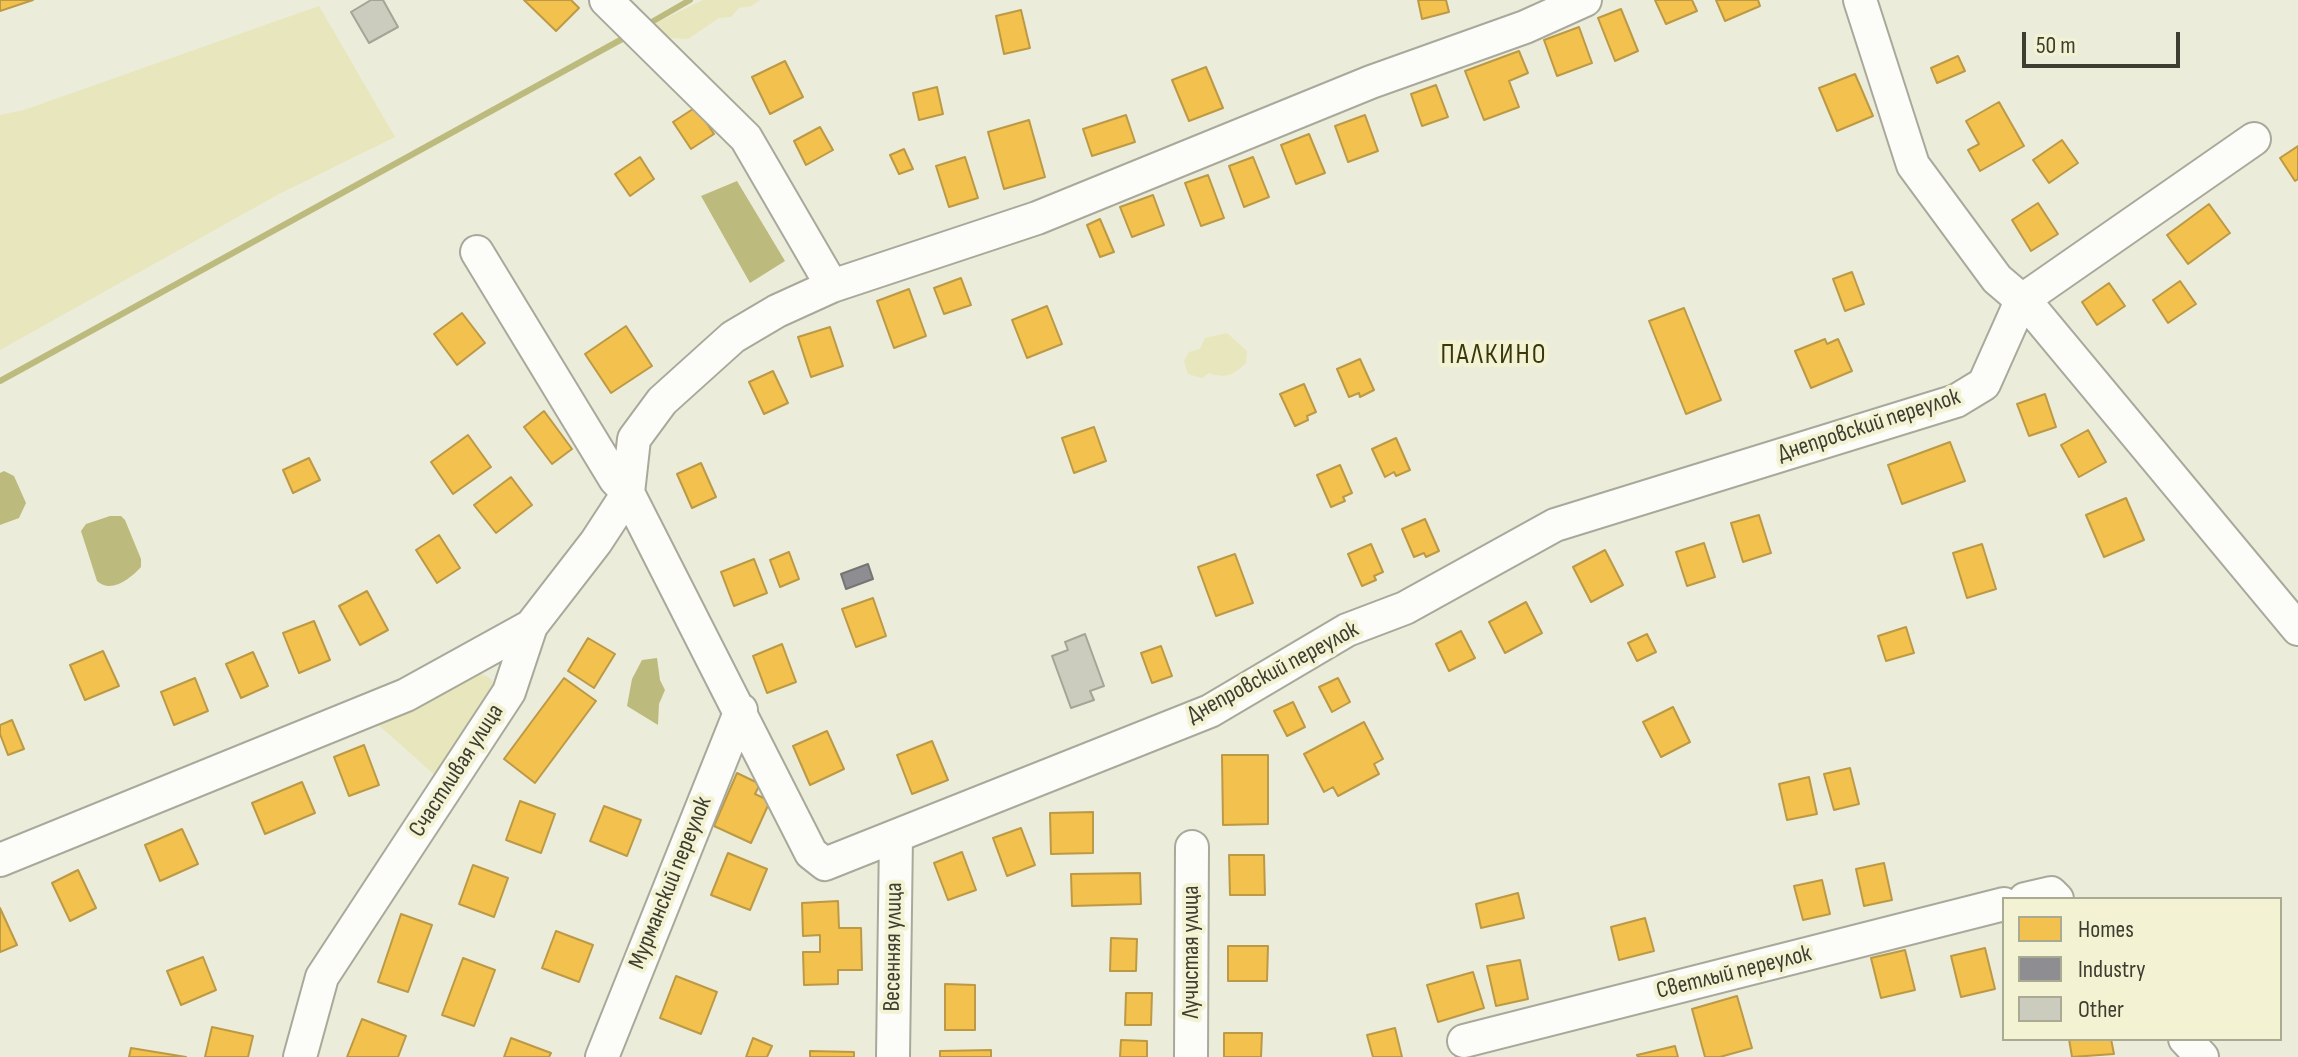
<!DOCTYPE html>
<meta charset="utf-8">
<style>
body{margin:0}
#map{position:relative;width:2298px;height:1057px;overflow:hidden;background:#ececda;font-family:"Sofia Sans Condensed",sans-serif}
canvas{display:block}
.legend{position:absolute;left:2002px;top:897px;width:280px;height:144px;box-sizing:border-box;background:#f3f3d3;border:2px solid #aaaa92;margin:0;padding:10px 14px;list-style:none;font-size:24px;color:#3d3d31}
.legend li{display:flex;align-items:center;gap:16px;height:40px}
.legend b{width:40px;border:2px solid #aaaa92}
.scale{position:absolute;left:2022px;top:32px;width:158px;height:36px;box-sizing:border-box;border:4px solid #3d3d31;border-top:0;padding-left:10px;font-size:24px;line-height:28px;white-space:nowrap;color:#3d3d31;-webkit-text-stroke:6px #f3f3d3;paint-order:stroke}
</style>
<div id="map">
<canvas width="2298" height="1057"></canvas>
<ul class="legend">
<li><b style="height:22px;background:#f2c14e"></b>Homes</li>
<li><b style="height:22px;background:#8d8d92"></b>Industry</li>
<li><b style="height:22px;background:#ccccbe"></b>Other</li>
</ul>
<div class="scale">50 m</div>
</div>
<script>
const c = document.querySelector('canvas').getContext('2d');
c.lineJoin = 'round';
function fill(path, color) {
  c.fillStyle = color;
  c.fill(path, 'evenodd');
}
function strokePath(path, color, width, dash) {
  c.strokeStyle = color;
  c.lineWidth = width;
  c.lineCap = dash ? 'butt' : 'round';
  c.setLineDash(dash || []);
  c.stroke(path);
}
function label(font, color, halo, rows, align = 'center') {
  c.font = font + ' "Sofia Sans Condensed",sans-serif';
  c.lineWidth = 8;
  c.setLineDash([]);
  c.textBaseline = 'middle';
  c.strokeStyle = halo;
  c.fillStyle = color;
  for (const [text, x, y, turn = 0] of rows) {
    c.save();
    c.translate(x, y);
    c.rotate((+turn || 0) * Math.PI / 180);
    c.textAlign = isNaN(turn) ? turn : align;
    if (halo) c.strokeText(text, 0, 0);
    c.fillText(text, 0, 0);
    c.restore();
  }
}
fill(new Path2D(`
 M703 0H760L751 6 739 8 731 17 719 18 688 39 656 37 653 30 656 23Z
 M319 6 395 137 279 194 0 350V115L24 110Z
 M1227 333 1247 351 1246 363C1233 375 1226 379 1209 373L1202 378 1188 374 1184 361 1189 352 1200 349 1205 338Z
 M470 672C487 674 493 677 497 693L438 778 374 721Z`), '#e8e6bc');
fill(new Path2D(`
 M737 181 785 261 750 283 701 196Z
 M4 471 14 476 26 503 19 518 0 525V473Z
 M110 516H121L125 520 141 559V567C130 579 111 594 97 581L81 531 86 524Z
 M657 658 660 680 665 690 659 704 658 725 627 706 632 679 642 660Z`), '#bcba7c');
const homes = new Path2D(`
 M0 0H33L0 11Z
 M524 0H571L579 8 556 31Z
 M1418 0H1446L1449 12 1422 19Z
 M1655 0H1692L1697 11 1666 24Z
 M1716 0H1758L1760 6 1725 21Z
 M1621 9 1638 51 1615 61 1598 18Z
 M1021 10 1030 48 1004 54 996 16Z
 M1579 27 1592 63 1557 76 1544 40Z
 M1519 51 1528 73 1509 81 1519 107 1484 120 1465 71Z
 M1958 56 1965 71 1937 83 1931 68Z
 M785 61 803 97 770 114 752 77Z
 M1206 67 1223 108 1189 121 1172 80Z
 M1855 74 1873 116 1837 131 1819 88Z
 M1436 85 1448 117 1422 126 1411 94Z
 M937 87 943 114 919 120 913 93Z
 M1999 102 2024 146 1980 171 1968 150 1979 144 1966 121Z
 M696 107 714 134 691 149 673 122Z
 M1126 115 1135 142 1092 156 1083 129Z
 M1365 115 1378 151 1348 162 1335 126Z
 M1029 120 1045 177 1004 189 988 132Z
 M820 127 833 150 806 165 794 141Z
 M1309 134 1325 173 1296 184 1281 145Z
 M2062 140 2078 163 2049 183 2033 160Z
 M2298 146V179L2295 181 2280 158Z
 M904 149 913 169 899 174 890 155Z
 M640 157 654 179 630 196 615 174Z
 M965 157 978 198 949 207 936 166Z
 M1253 157 1269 197 1244 207 1229 166Z
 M1208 175 1224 218 1201 226 1185 183Z
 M1153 195 1164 225 1132 237 1120 207Z
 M2038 203 2058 234 2031 251 2012 220Z
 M2209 204 2230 233 2188 264 2167 235Z
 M1100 219 1114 252 1100 257 1087 225Z
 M1852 272 1864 304 1845 311 1833 279Z
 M961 278 971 305 944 314 934 288Z
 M2180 281 2196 304 2168 323 2153 300Z
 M2109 283 2125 306 2097 325 2082 302Z
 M909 289 926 336 894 348 877 301Z
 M1047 306 1062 344 1027 358 1012 320Z
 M1684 308 1721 400 1686 414 1649 321Z
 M462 313 485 343 457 365 434 334Z
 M626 326 652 366 611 393 585 354Z
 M830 327 843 366 811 377 798 337Z
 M1825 339 1827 344 1838 339 1852 371 1811 388 1795 351Z
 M1360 359 1374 390 1360 397 1359 393 1349 397 1337 369Z
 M773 371 788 403 764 414 749 382Z
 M1304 384 1316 412 1307 416 1308 420 1295 426 1280 394Z
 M2045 394 2056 427 2029 436 2017 404Z
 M544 411 572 449 552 464 524 427Z
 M1094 427 1106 461 1074 473 1062 438Z
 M2088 430 2106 462 2079 477 2061 445Z
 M468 435 491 467 453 494 431 462Z
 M1396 438 1410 470 1396 476 1394 472 1385 477 1372 449Z
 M1950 442 1965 481 1902 504 1888 465Z
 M309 458 320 480 293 493 283 470Z
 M701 463 716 497 692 508 677 474Z
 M1340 465 1352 493 1343 497 1345 501 1331 507 1317 475Z
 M511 477 532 505 496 533 474 505Z
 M2126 498 2144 540 2104 557 2086 515Z
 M1759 515 1771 553 1743 562 1731 523Z
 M1425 519 1439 551 1426 557 1424 553 1414 557 1402 529Z
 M439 535 460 568 437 583 416 550Z
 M1704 543 1715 577 1687 586 1676 552Z
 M1371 544 1383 572 1374 576 1376 580 1362 586 1348 554Z
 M1982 544 1996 589 1967 598 1953 553Z
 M1605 550 1623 585 1591 602 1573 567Z
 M789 552 799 579 780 587 770 560Z
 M1235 554 1253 603 1216 616 1198 567Z
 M754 559 767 593 734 606 721 572Z
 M367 591 388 630 360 645 339 606Z
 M873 598 886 636 856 647 842 609Z
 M1526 602 1542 633 1505 653 1489 622Z
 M314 621 330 660 299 673 283 633Z
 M1906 627 1914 653 1886 661 1878 636Z
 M1461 631 1475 658 1449 671 1436 644Z
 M1647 634 1656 652 1637 661 1628 643Z
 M588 638 615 654 594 688 568 671Z
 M782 644 796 682 767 693 753 656Z
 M1161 646 1172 676 1152 683 1141 653Z
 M103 651 119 686 85 700 70 665Z
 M253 652 268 686 241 698 226 664Z
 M195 678 208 711 174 725 161 692Z
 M564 678 596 701 535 783 504 759Z
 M1338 678 1350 702 1332 712 1319 687Z
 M1293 702 1305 727 1287 736 1274 711Z
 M1673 707 1690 742 1661 757 1643 722Z
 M12 720 24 749 8 755 0 734V725Z
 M1364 722 1383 759 1374 764 1379 774 1338 796 1333 787 1324 792 1304 754Z
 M827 731 844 769 810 785 793 746Z
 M932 741 948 780 912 794 897 755Z
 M364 745 379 785 349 796 334 757Z
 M1222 755H1268V824L1223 825Z
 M1850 768 1859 804 1834 810 1824 774Z
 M737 773 760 784 755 794 770 801 751 843 714 826Z
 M1809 777 1817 814 1787 820 1779 784Z
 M302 782 315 813 265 834 252 803Z
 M520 801 555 814 541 853 506 840Z
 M604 806 641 820 627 856 590 841Z
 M1093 812V853L1051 854 1050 813Z
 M1021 828 1035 865 1007 876 993 838Z
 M182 829 198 864 160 881 145 845Z
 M962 852 976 890 948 900 934 863Z
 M728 853 767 869 750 910 711 895Z
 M1229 855H1264L1265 895H1230Z
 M1884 863 1892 900 1864 906 1856 869Z
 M473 865 508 878 494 917 459 904Z
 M78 870 96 908 70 921 52 883Z
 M1140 873 1141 904 1072 906 1071 874Z
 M1822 880 1830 914 1803 920 1794 886Z
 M1518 893 1524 918 1481 928 1476 904Z
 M838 901 839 928H861L862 970H838V984L804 985 803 952H820V935L803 936 802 903Z
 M0 908 17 945 0 952Z
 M401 914 432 925 408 992 378 982Z
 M1645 918 1654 951 1619 960 1611 927Z
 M556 931 593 945 579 982 542 968Z
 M1111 938 1137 939 1136 971H1110Z
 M1228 946H1268L1267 981H1228Z
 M1985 948 1995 989 1961 997 1951 956Z
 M1905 950 1915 990 1881 998 1871 958Z
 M203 957 216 990 181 1005 167 971Z
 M463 958 495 970 474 1026 442 1015Z
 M1520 960 1528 999 1496 1006 1487 966Z
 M1473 972 1484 1008 1438 1022 1427 985Z
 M676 976 717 992 701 1034 660 1018Z
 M945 984 975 985V1030H945Z
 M1126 993H1152L1151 1025H1125Z
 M1737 996 1752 1048 1720 1057H1705L1692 1009Z
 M362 1019 406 1036 398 1057H347Z
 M212 1027 253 1036 248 1057H205Z
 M1395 1028 1402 1057H1373L1367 1035Z
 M1224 1033H1262L1261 1057H1224Z
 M511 1038 551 1053 549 1057H504Z
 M753 1038 772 1046 767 1057H746Z
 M2069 1039H2111L2114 1054 2072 1057Z
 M1121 1040 1147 1041V1057H1120Z
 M1675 1046 1678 1057H1638L1637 1055Z
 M131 1048 186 1057H129Z
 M991 1050V1057H940V1051Z
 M810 1051 854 1052V1057H810Z`);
fill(homes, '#f2c14e');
strokePath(homes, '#bc9945', 2);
const industry = new Path2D(`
 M868 564 873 579 846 589 841 574Z`);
fill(industry, '#8d8d92');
strokePath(industry, '#757575', 2);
strokePath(new Path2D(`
 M650 23 690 0
 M0 381 624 38`), '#bcba7c', 6);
const building = new Path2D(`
 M371 0H383L398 27 369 43 351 12Z
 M1085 634 1104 686 1090 691 1094 700 1071 708 1052 656 1068 650 1065 642Z`);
fill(building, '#ccccbe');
strokePath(building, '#a5a497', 2);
const minor = new Path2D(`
 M606 0 746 138 832 286
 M1860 0 1913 165 1997 279 2031 308 2298 629
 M477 252 615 479 628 493 811 853 825 864 1210 711 1347 630 1405 608 1555 525 1956 401 1984 384 2021 301 2254 139
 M0 860 406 695 531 626
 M2025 899 2051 893 2057 899
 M2185 1039 2202 1057
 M1464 1041 2004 904
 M300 1057 322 977 509 692 531 626 596 542 628 493 634 439 662 401 733 337 777 311 832 286 1037 218 1371 82 1525 27 1585 0
 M602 1057 741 710
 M893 1057 896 836
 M1191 1057 1192 847`);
strokePath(minor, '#a9a99b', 36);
strokePath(minor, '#fcfcf9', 32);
label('24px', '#3d3d31', '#f3f3d3', [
 ["Днепровский переулок",1869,426,-18],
 ["Днепровский переулок",1273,673,-28],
 ["Счастливая улица",457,771,-57],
 ["Мурманский переулок",671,883,-68],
 ["Весенняя улица",894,947,-89],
 ["Лучистая улица",1192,952,-90],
 ["Светлый переулок",1734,973,-14]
]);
c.letterSpacing = '2px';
label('28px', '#39370c', '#f3f3d3', [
 ["ПАЛКИНО",1494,356]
]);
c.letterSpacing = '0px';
</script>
